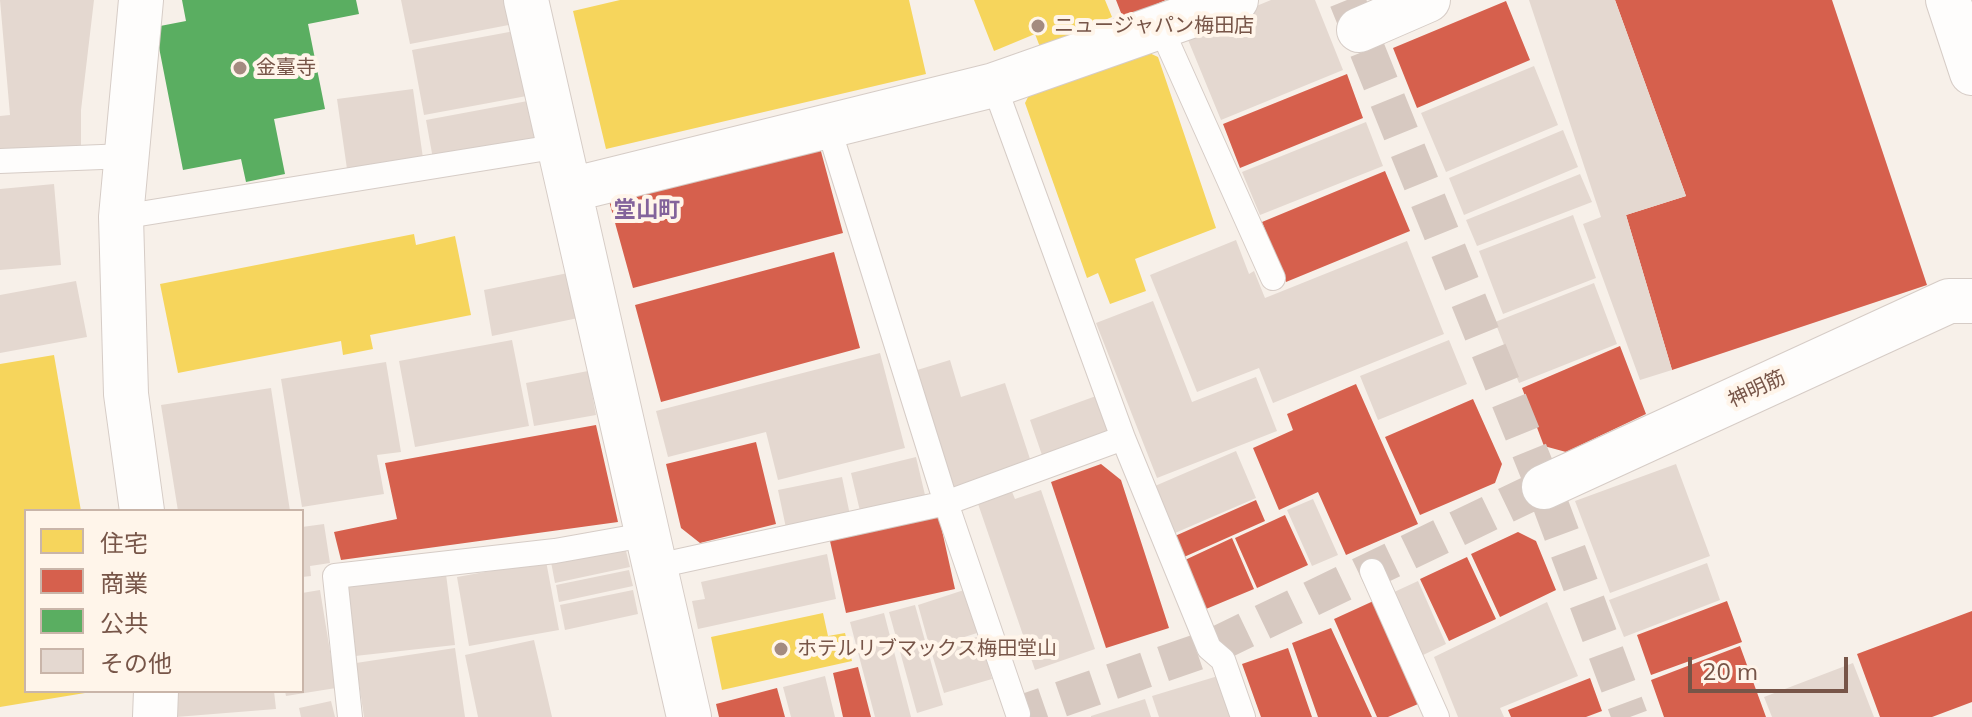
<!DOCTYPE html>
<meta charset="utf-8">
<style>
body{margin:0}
#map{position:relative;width:1972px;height:717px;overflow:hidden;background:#f7f0e9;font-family:Mulish,"Noto Sans JP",sans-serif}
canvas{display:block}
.legend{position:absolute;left:24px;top:509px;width:280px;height:184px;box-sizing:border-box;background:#fff5ea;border:2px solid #c9b5a9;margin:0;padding:10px 14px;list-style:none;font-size:24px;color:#775548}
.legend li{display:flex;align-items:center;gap:16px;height:40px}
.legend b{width:40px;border:2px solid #c9b5a9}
.scale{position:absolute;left:1688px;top:657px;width:160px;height:36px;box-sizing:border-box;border:4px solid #775548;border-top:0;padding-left:10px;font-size:24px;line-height:28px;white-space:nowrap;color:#775548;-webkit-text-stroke:6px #fff5ea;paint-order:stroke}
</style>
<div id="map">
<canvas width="1972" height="717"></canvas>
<ul class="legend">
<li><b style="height:22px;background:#f6d55c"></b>住宅</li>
<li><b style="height:22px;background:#d6604d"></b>商業</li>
<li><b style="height:22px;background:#5aae61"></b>公共</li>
<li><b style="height:22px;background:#e4d8d0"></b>その他</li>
</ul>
<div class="scale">20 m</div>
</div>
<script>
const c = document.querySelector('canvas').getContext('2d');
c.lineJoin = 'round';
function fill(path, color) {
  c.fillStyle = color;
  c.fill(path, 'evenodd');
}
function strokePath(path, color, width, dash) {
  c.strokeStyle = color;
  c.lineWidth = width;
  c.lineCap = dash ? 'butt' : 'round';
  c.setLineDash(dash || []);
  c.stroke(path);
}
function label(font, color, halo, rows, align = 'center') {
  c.font = font + ' Mulish,"Noto Sans JP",sans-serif';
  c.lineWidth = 8;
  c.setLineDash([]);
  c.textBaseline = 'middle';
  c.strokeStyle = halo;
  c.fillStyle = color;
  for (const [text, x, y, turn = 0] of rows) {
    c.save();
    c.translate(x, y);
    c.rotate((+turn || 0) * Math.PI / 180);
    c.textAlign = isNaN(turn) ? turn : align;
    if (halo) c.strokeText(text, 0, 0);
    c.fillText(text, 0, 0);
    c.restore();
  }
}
fill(new Path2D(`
 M620 0H909L926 74 606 149 573 11Z
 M974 0H1105L1112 17 1040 47 1035 34 994 51Z
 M1143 50 1158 57 1216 228 1135 259 1146 291 1110 304 1098 273 1087 278 1025 103 1032 89Z
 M414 234 416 245 455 236 471 315 370 335 373 349 343 355 341 341 178 373 160 284Z
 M54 355 81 511H26V691L85 693 0 707V364Z
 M823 613 828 636 845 633 852 661 722 690 711 637Z`), '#f6d55c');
fill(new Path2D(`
 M1116 0H1166L1123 18Z
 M1615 0H1832L1927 285 1672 370 1626 215 1686 196Z
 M1506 1 1530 60 1417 108 1393 48Z
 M1347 74 1363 118 1240 168 1223 124Z
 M819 144 843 233 633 288 609 201Z
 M1385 171 1410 231 1286 282 1262 222Z
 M834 252 860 348 661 402 635 305Z
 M1620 346 1646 414 1566 452 1544 446 1522 388Z
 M1356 384 1418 524 1346 555 1318 492 1279 510 1253 448 1293 430 1287 414Z
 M1473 399 1502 464 1495 483 1420 515 1385 437Z
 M596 425 618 522 341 560 334 532 397 519 385 463Z
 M756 442 776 524 700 543 681 528 666 464Z
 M1101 464 1121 480 1169 628 1106 648 1051 482Z
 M1256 500 1265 521 1184 557 1175 536Z
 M1285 515 1308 565 1257 588 1235 538Z
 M939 517 955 589 846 613 830 541Z
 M1518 532 1536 541 1556 590 1500 617 1471 554Z
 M1232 538 1254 589 1206 609 1185 560Z
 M1467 557 1496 619 1449 641 1420 579Z
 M1380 598 1425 701 1388 717H1377L1334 619Z
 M1727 601 1742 642 1651 675 1637 635Z
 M1972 611V702L1932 717H1880L1857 654Z
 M1331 628 1372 717H1318L1292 643Z
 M1740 646 1766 717H1664L1651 680Z
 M1288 648 1312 717H1261L1242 664Z
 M858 667 871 717H843L833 673Z
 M1590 678 1602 711 1586 717H1511L1508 710Z
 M777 688 785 717H719L716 704Z`), '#d6604d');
fill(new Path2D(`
 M182 0H356L359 14 308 24 325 109 274 119 285 174 246 182 241 159 183 170 155 27 186 21Z`), '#5aae61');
fill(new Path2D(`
 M0 0H94L81 110V146L0 150V116L10 115Z
 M401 0H514L519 23 410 44Z
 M1271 0H1315L1343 70 1221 120 1186 35Z
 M1529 0H1615L1686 196 1626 215 1672 370 1640 380 1583 224 1601 217Z
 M520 30 532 95 424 115 412 50Z
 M1534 66 1558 125 1446 172 1421 113Z
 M413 89 423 158 347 169 337 99Z
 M533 100 540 139 433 159 426 120Z
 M1366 122 1383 166 1260 215 1242 172Z
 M1563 130 1578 167 1464 215 1449 178Z
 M1580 174 1592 202 1477 246 1466 220Z
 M54 184 61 265 0 270V189Z
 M1573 215 1596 278 1503 314 1479 251Z
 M1236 240 1249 274 1254 271 1265 298 1407 241 1444 334 1273 403 1259 368 1197 392 1150 275Z
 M568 273 578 318 492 336 484 290Z
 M76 281 87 337 0 353V295Z
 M1594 283 1617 344 1519 383 1495 322Z
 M1153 301 1192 402 1256 377 1277 431 1157 478 1096 323Z
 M512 340 529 426 415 447 399 361Z
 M1449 340 1467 384 1378 420 1360 376Z
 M880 353 905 448 778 480 766 432 668 457 656 411Z
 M950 360 961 397 1005 383 1031 462 953 488 914 371Z
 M386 362 401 452 377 455 384 494 302 507 281 379Z
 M588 371 596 415 534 426 526 383Z
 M271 388 290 511H178L161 405Z
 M1096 396 1112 438 1044 461 1030 420Z
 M1236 451 1256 498 1175 533 1155 486Z
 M916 457 925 495 860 511 851 473Z
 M1676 464 1710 556 1610 593 1575 501Z
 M842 477 850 515 786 528 778 490Z
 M1010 487 1015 499 1041 490 1095 649 1035 670 976 498Z
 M1313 499 1338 555 1312 566 1287 510Z
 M324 524 330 563 310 566 311 576 302 577V527Z
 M625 547 630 567 555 583 551 562Z
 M827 554 836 599 698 629 692 601 705 599 701 582Z
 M546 561 559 630 469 646 457 577Z
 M1707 563 1720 600 1624 637 1609 600Z
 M629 570 633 586 559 602 556 585Z
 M446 574 455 645 355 656 347 586Z
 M1418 581 1446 644 1421 656 1392 593Z
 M320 590 336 688 286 696 285 691H302V593Z
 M633 590 638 614 565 630 560 605Z
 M964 590 977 633 930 648 918 605Z
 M1547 602 1578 676 1500 708 1504 717H1458L1434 657Z
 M915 605 943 705 917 713 889 612Z
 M884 613 911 717H875L850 622Z
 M980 636 992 679 944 693 931 651Z
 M534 640 552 717H478L465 655Z
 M455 648 465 717H364L356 663Z
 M1853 663 1874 717H1772L1764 697Z
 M825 676 835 717H791L783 687Z
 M1218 676 1230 717H1159L1152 696Z
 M173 691H274L276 709 176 717Z
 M1145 699 1151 717H1091V716Z
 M331 701 335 717H301L299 708Z`), '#e4d8d0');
strokePath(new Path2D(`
 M1347 0 1544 487 1630 717
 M1010 717 1209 648 1544 487`), '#d7c9c1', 36, [36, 18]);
const service = new Path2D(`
 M1160 26 1273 278
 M994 85 1123 438 1209 648 1223 660 1243 717
 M828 126 946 503 1018 714
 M0 161 127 156
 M121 217 560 146
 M657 566 946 503 1123 438
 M1372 571 1437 717
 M350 717 335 576 555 551 650 534`);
const minor = new Path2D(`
 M141 0 121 217 126 394 142 511
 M526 0 689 717
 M1359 30 1428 0
 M570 190 994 85 1236 0
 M1544 487 1949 301H1972
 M155 717 156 691`);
const tertiary = new Path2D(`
 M1948 0 1972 73`);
strokePath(service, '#d6ccc6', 26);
strokePath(minor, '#d6ccc6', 46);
strokePath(tertiary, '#d6ccc6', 46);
strokePath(service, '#fefdfc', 24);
strokePath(minor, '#fefdfc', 44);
strokePath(tertiary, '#fefdfc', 44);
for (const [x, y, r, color] of [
 [1038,26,8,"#a48b80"],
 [240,68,8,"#a48b80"],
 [781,649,8,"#a48b80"]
]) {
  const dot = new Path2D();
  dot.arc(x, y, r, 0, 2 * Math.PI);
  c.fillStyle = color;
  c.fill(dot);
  strokePath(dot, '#fff5ea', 3);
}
label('20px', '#775548', '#fff5ea', [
 ["ニュージャパン梅田店",1054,26],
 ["金臺寺",256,68],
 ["ホテルリブマックス梅田堂山",797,649]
], 'left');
label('20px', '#775548', '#fff5ea', [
 ["神明筋",1757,389,-25]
]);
label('bold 22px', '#83639b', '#fff5ea', [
 ["堂山町",647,210]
]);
</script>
